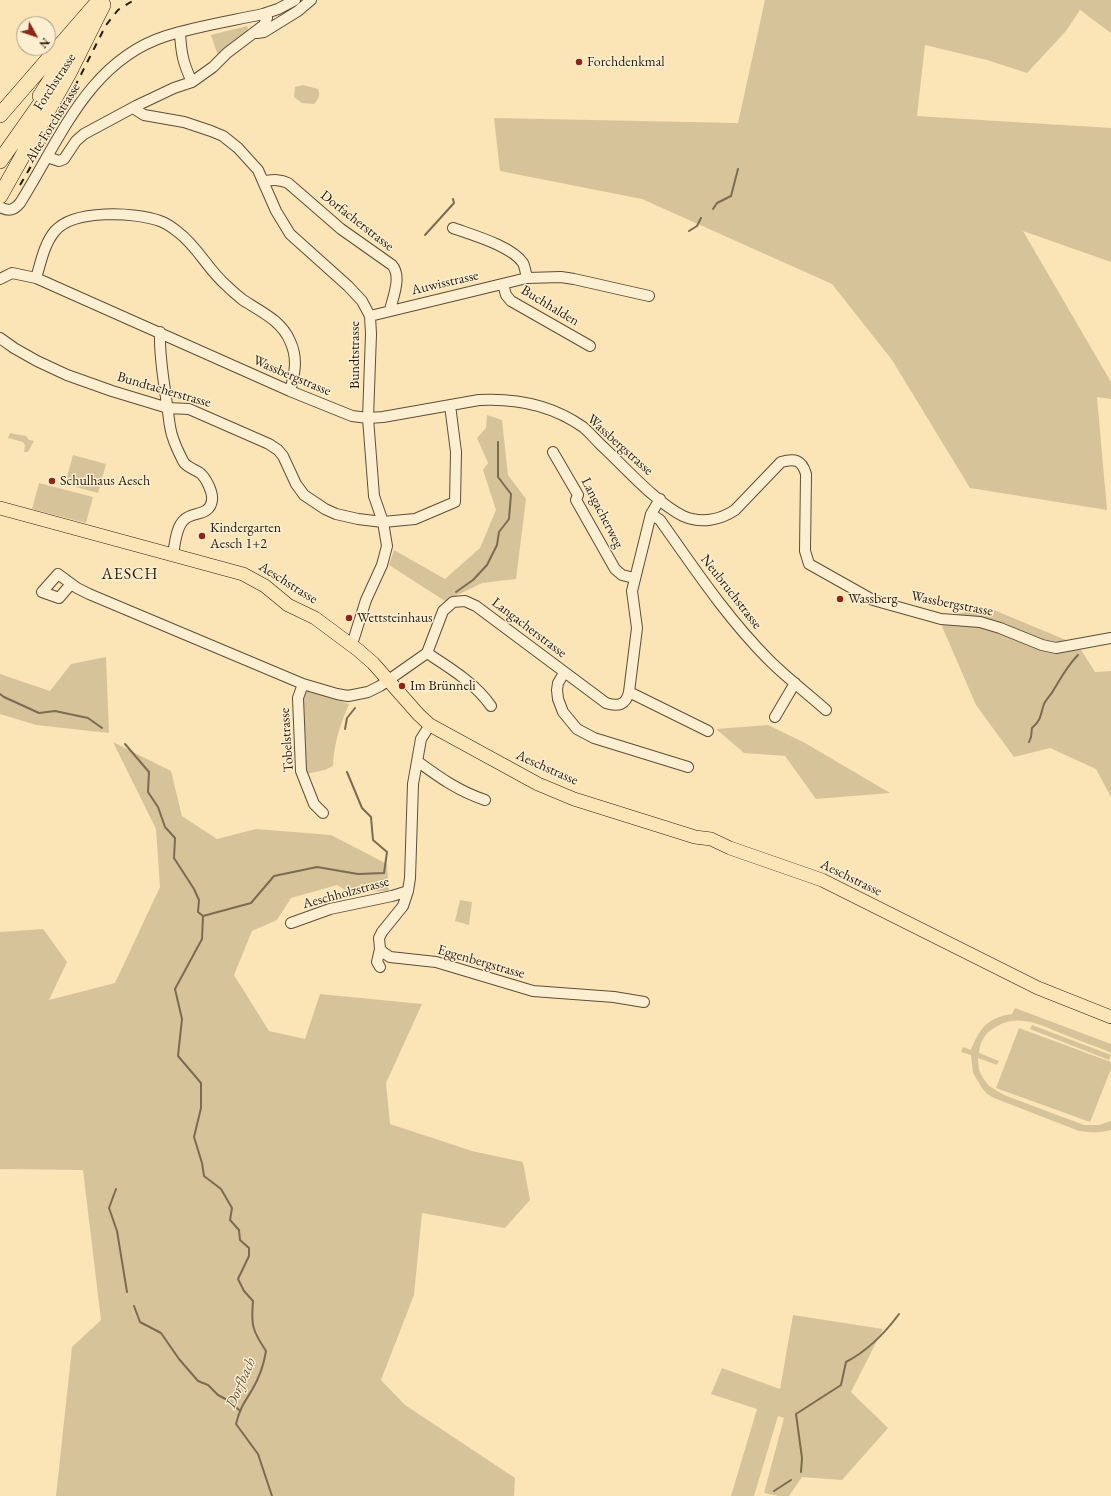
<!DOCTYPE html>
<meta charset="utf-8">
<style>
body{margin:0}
#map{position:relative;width:1111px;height:1496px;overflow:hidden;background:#fbe5b7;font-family:"EB Garamond",serif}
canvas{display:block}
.north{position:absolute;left:16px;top:16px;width:40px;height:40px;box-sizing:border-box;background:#fceed0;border:1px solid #a79a82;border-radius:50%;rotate:130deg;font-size:11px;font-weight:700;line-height:16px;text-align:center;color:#271c0e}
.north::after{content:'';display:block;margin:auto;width:14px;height:18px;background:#8f2418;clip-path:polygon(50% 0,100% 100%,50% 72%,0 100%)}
</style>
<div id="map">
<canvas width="1111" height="1496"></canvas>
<div class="north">N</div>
</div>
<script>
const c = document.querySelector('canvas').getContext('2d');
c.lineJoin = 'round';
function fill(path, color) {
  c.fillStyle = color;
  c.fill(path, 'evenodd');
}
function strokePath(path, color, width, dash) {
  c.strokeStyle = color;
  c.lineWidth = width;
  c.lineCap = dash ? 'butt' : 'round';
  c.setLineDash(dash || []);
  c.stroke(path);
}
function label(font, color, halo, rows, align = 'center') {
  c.font = font + ' "EB Garamond",serif';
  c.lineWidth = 3;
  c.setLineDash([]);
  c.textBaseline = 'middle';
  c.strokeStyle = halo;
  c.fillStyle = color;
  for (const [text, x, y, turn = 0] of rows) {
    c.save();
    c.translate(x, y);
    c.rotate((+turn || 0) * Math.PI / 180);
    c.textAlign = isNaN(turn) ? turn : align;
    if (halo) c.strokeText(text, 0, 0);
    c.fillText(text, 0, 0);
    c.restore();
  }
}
fill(new Path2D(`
 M765 0H1111V33L1080 10 1066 31 1027 73 987 60 925 45 917 116 1111 128V262L1023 231 1111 382V399L1097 397 1107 510 970 488 892 360 832 284 642 199 500 171 494 118 738 123Z
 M247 26 249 32 218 56 211 35Z
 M303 85 318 89C321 95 318 100 314 104L302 103 294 97 295 87Z
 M487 415 502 420 508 475 526 499 516 579 482 583 445 601 389 565 394 550 445 579 480 548 496 510 483 470 488 463 477 438 486 428Z
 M10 433 26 436 29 440 34 441 28 452H24L25 445 23 442 8 438Z
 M73 455 106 464 98 493 65 484Z
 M39 483 93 497 86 523 32 509Z
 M989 608 1078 645 1095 672 1111 671V797L1096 769 1050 748 1014 757 976 705 938 617Z
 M106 657 109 733 36 725 0 714V674L50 691 71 664Z
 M304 688 349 704C340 726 334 742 333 766L325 770 306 774 298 700Z
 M768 725 805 743 890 793 816 799 785 756 744 753 716 729Z
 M113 742 171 771 182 816 217 839 256 829 331 835 387 864 389 891 348 892 337 885 291 898 277 920 252 931 234 975 269 1031 305 1039 320 994 422 1004 386 1083 390 1124 472 1151 523 1162 530 1200 505 1228 422 1213 414 1295 381 1380 405 1405 515 1478 514 1496H56L72 1347 101 1320 83 1170 0 1169V932L43 929 67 962 49 1000 115 983 160 887 156 829Z
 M460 900 472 902 469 925 455 921Z
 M1015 1008 1111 1044V1053C1097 1046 1082 1042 1068 1036 1042 1026 1017 1010 991 1030 984 1035 979 1045 979 1053L999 1061 997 1065 978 1058 979 1070 983 1078 989 1086 1004 1095 1084 1125H1099L1111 1121V1130C1100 1133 1091 1133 1079 1131L994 1098 987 1094 982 1088 973 1073 971 1055 961 1052 963 1047 971 1050C979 1029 988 1017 1012 1014Z
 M1032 1025 1111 1055 1109 1060 1030 1029Z
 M1019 1028 1111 1062V1069L1090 1122 996 1088Z
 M793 1315 883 1329 851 1392 888 1428 842 1480 802 1477 789 1496H779L764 1493 784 1418 778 1416 754 1496H731L757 1409 711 1394 722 1368 780 1389Z`), '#d7c39a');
strokePath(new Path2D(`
 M713 209 717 203 731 196 738 169
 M689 231 697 226 701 218
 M425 235 454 203 453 199
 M456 592 473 580 487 565 497 545 499 532 509 519 511 494 498 477V442
 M0 694 4 697 39 713 55 711 88 718 102 728
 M345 729 347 718 355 708
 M1029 742 1031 737 1032 728C1042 719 1040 715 1044 704 1046 699 1051 695 1053 691 1061 678 1067 666 1078 655
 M125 744 149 772 148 792 158 807 165 827 175 838 174 858 194 889 199 900 198 912 203 916 202 939 175 989 182 1019 178 1056 201 1083V1108L194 1137 202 1163 204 1176 221 1189 232 1208 230 1220 239 1230 240 1240 249 1248V1256L238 1279 244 1291 253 1301C251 1325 252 1330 266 1351 264 1364 259 1378 252 1390 244 1403 240 1408 236 1424L258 1454 272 1496
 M203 916 251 903 274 876 317 867 358 874 384 873 387 852 373 840 371 817 362 808 347 772
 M116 1189 109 1208 117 1231 127 1292
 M134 1306 140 1322 161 1333 179 1359 198 1381 208 1385 218 1395 231 1402 239 1410
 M801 1472 802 1458 796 1414 841 1385 846 1362C867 1351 885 1333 899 1314
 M774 1491 791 1480`), '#7b6c51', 2);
const minor = new Path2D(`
 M180 32C181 53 183 63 192 82
 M257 33 264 32 298 11 311 0
 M133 108 144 115 184 122 211 131 223 136 238 148 258 170 276 211 290 234 348 286 362 301 370 316 371 334 368 418 374 496 383 522 387 546 382 565 366 600 354 638 351 645
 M47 157 59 161 64 159 76 141 84 134 136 106 174 88 192 82 213 67 227 53 264 25 267 18 263 14
 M264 181C273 180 280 179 288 183L341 229 392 265C402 276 393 297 390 310
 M0 207C9 212 14 210 20 203 60 140 88 61 166 36 198 26 231 21 263 14L278 9 295 0
 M453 228C472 235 512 246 523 263 525 267 526 274 527 278
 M36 278C41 262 44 244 55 231 74 209 135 212 160 221 166 223 173 228 178 232 198 247 208 270 227 286 232 291 238 296 243 300 261 312 281 320 290 341 298 358 295 373 290 391
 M0 279 12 273 36 278 290 391 352 416 368 418 383 417 479 400C516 398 552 405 583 427 589 432 595 439 600 444 623 465 656 503 683 516 701 524 720 520 735 510L781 462C795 458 802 460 806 474L805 551 809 564 873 600 941 619 980 622 1000 628 1042 645 1056 648 1111 638
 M503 284 506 295 511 301 590 346
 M370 316 527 278 561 277 574 279 649 296
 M160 332C159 357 164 381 167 405 169 416 169 428 173 438 175 445 180 455 183 461 186 467 194 469 200 473 206 478 213 492 212 500 210 517 192 511 184 520 176 527 175 544 173 554
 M0 338 14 348 37 361 67 375 112 391 168 408 189 409 269 444 278 450 283 456 296 484 304 495 325 509 336 514 358 519 383 522 415 519 455 502 456 452 450 405
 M553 452 578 495 576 500 615 569 622 575 634 578
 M651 514 660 520C694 568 727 618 769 660 787 678 807 693 826 710
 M71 584 59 598 42 592 58 574 77 588 89 594 303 684 337 694 348 696 368 692 380 686 427 653 443 611 453 602 465 601 476 606 606 703C618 707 626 705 629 692L637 628 632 591 651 514 660 499
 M427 653C450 668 475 683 491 706
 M564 673 558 683 557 690 558 699 563 712 577 729 594 738 688 767
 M303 684 298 698 301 771 314 804 323 813
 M629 692 708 731
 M775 717 795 683
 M430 725 421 739 413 784 410 878 408 891 403 906 382 932 379 938 380 949 384 953 390 957 436 962 533 991 614 997 644 1002
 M417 761C439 777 458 791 485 800
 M291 923 330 909 392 896 408 891
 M380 949 377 962 380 967`);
const major = new Path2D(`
 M0 508 243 574 265 586 288 605 315 618 358 650 373 663 419 715 430 725 538 784 574 799 695 837 711 839 730 848 822 880 1038 988 1111 1017`);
const highway = new Path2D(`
 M40 96 77 39
 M0 115 98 2
 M0 161 50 90
 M0 196 70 71 103 5`);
strokePath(minor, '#5c4e38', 12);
strokePath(major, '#271c0e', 14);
strokePath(highway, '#271c0e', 16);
strokePath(minor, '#fceed0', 10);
strokePath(major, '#fbe5b7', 13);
strokePath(highway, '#fbe5b7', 15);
strokePath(new Path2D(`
 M20 185 58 120 106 25 118 10 134 0`), '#271c0e', 2, [7, 7]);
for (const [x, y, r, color] of [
 [579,62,4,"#8f2418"],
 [52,481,4,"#8f2418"],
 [202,536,4,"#8f2418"],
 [840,599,4,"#8f2418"],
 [349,618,4,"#8f2418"],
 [402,686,4,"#8f2418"]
]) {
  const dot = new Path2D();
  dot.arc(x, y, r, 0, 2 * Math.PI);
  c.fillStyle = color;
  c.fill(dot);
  strokePath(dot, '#fceed0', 1.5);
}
label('14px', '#271c0e', '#fceed0', [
 ["Forchdenkmal",587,62],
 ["Schulhaus Aesch",60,481],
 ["Kindergarten",210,528],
 ["Aesch 1+2",210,544],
 ["Wassberg",848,599],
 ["Wettsteinhaus",357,618],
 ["Im Brünneli",410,686]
], 'left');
label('14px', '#271c0e', '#fceed0', [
 ["Forchstrasse",55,82,-57],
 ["Alte Forchstrasse",53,123,-58],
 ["Dorfacherstrasse",357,221,38],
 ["Auwisstrasse",445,283,-13],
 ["Buchhalden",550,306,31],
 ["Bundtstrasse",355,355,-90],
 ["Wassbergstrasse",292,376,23],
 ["Bundtacherstrasse",164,390,16],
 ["Wassbergstrasse",620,445,42],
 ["Langacherweg",602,513,63],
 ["Aeschstrasse",288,583,32],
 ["Neubruchstrasse",731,592,52],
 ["Wassbergstrasse",952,604,11],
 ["Langacherstrasse",529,628,37],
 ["Tobelstrasse",287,740,-94],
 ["Aeschstrasse",547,768,24],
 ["Aeschstrasse",851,878,26],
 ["Aeschholzstrasse",346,893,-15],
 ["Eggenbergstrasse",481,962,16]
]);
label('italic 15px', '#5f513b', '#fceed0', [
 ["Dorfbach",241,1383,-66]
]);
c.letterSpacing = '1px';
label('16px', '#271c0e', '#fceed0', [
 ["AESCH",130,575]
]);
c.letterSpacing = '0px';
</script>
